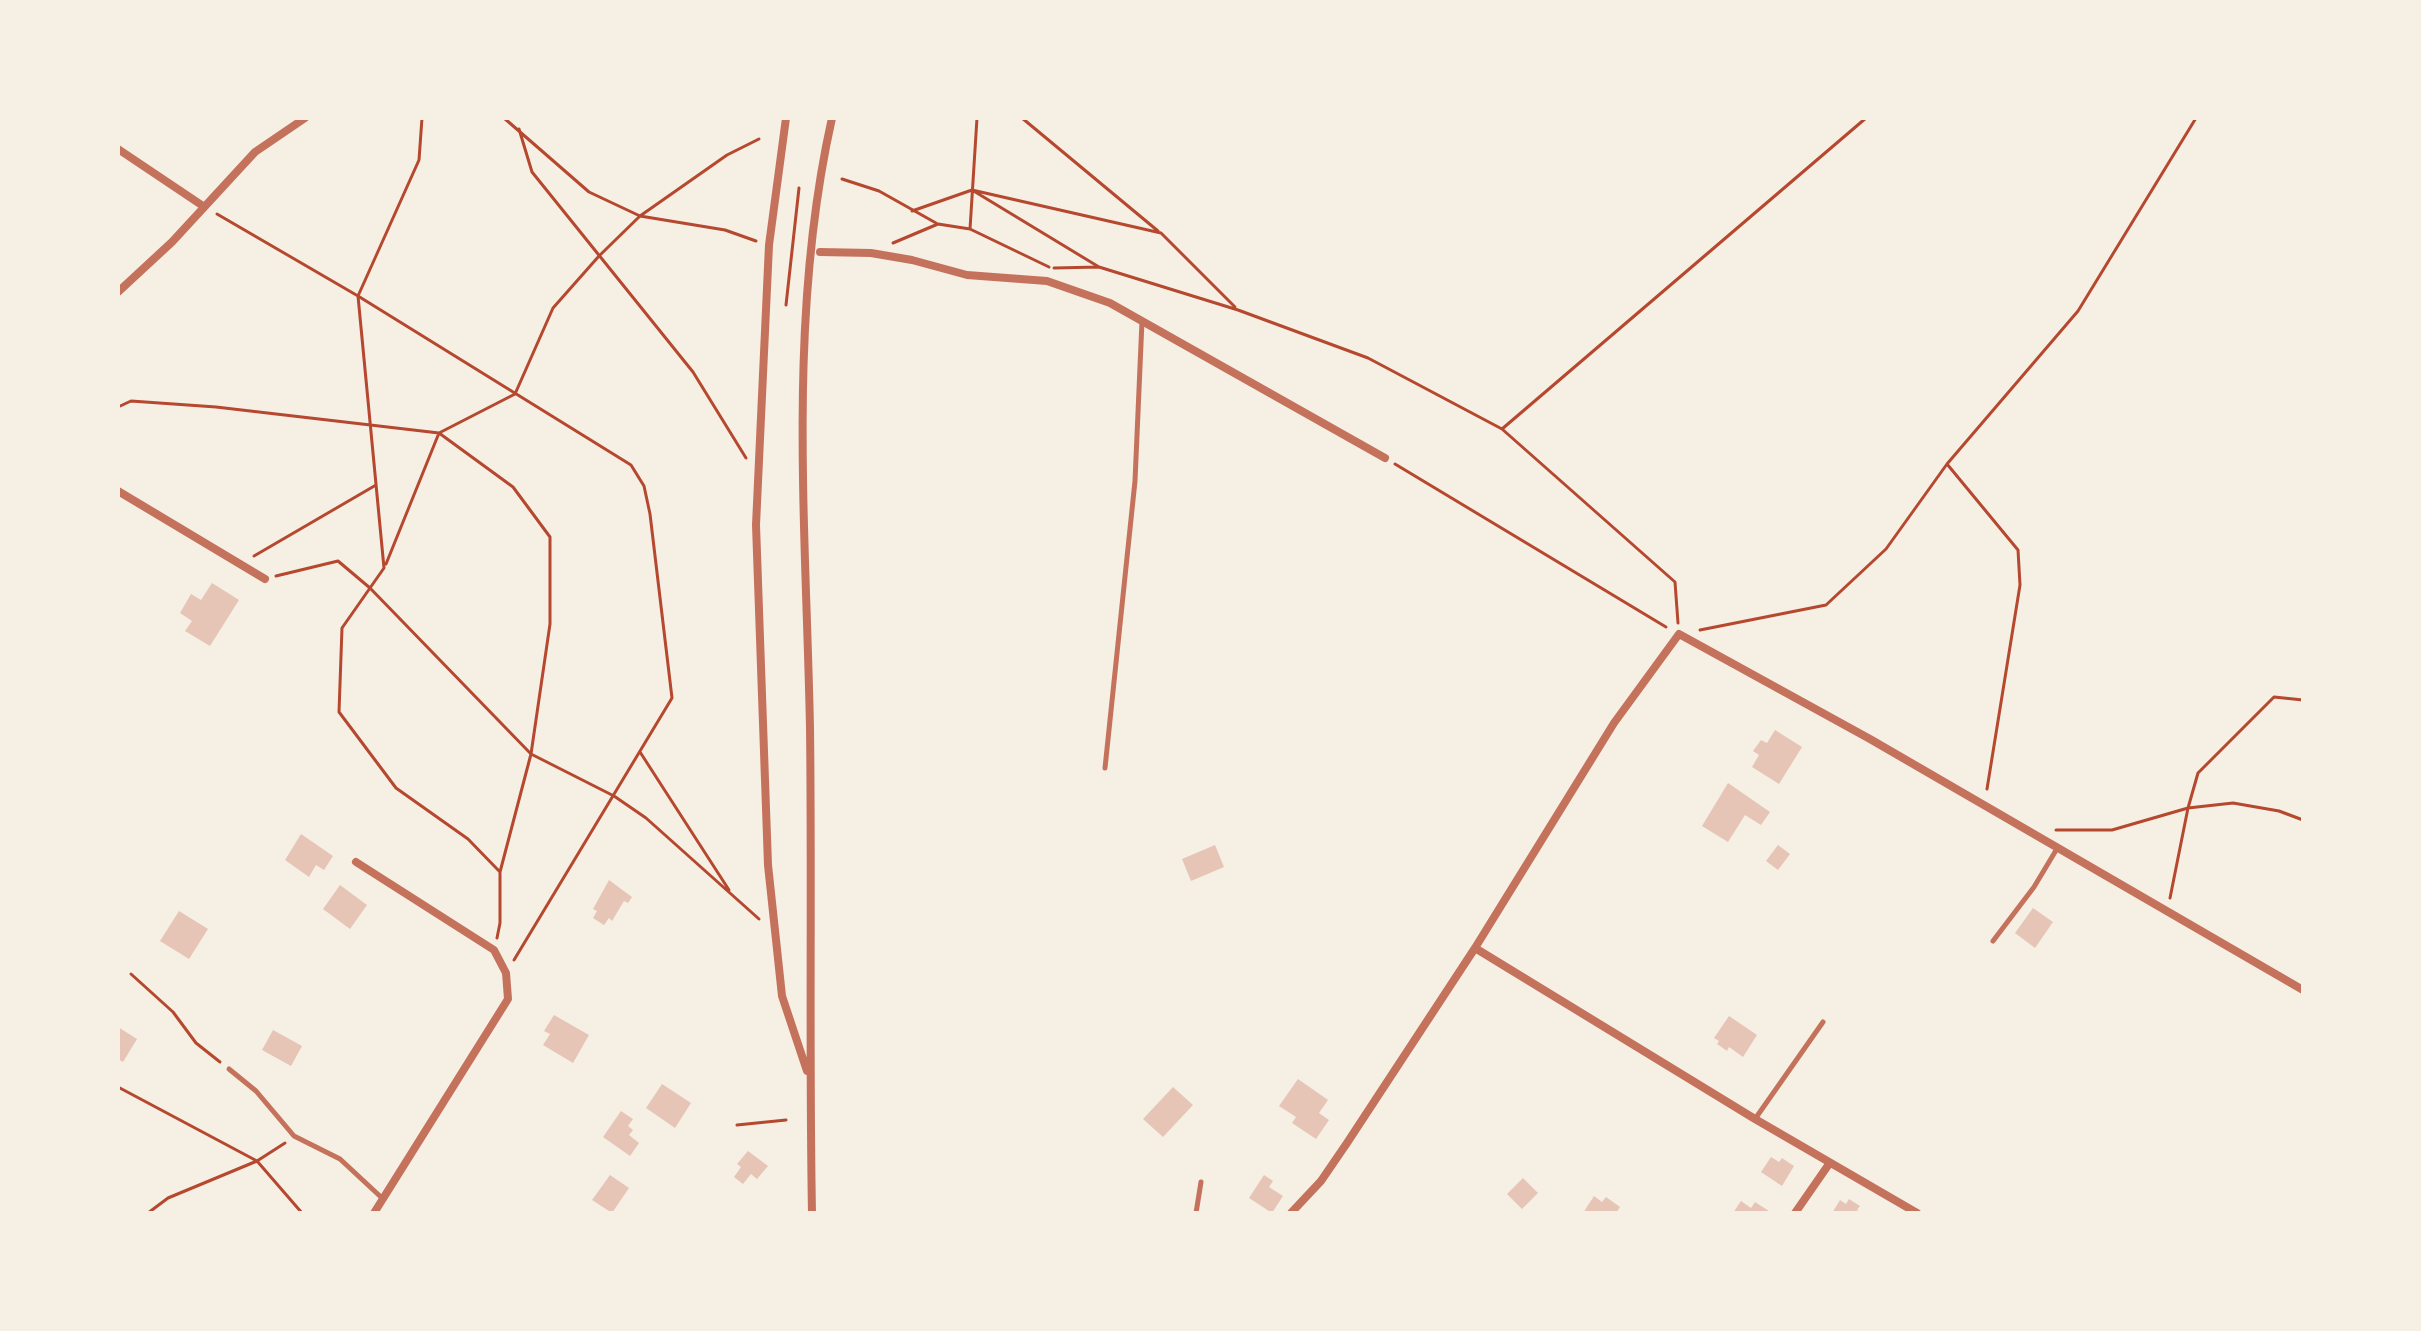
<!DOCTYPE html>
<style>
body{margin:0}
#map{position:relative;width:2421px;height:1331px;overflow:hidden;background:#f6efe4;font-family:Rubik,sans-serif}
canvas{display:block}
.frame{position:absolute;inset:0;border:120px solid #f6efe4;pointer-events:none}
</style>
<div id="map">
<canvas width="2421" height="1331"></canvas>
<div class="frame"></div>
</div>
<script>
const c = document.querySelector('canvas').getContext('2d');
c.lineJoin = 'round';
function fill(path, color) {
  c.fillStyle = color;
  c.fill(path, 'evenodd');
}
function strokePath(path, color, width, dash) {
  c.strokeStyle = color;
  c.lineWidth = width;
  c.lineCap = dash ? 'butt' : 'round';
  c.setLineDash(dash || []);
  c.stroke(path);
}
fill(new Path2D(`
 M212 583 239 600 210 646 185 631 192 621 180 613 191 594 201 600Z
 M1775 730 1802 747 1779 784 1752 767 1759 755 1753 751 1761 740 1767 743Z
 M1728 783 1770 812 1761 825 1745 815 1728 842 1702 826Z
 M301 834 333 856 324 870 316 865 309 877 285 860Z
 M1215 845 1224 867 1191 881 1182 859Z
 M1778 845 1790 854 1778 870 1766 861Z
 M609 880 632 897 628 903 624 901 612 921 609 918 604 925 593 918 597 911 593 909Z
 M340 885 367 905 350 929 323 909Z
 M2033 908 2053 922 2035 948 2015 933Z
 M179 911 208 929 189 959 160 941Z
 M554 1015 589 1035 573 1063 543 1045 550 1034 544 1031Z
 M1729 1016 1757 1035 1743 1057 1729 1047 1727 1051 1717 1044 1719 1041 1714 1038Z
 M118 1027 137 1039 123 1062 118 1059Z
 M273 1030 302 1046 291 1066 262 1050Z
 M1298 1079 1328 1100 1319 1113 1329 1120 1316 1139 1292 1123 1296 1117 1279 1106Z
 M662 1084 691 1103 675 1128 646 1108Z
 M1173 1087 1193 1105 1163 1137 1143 1119Z
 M621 1111 633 1119 628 1126 633 1130 629 1135 639 1143 630 1156 603 1137Z
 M748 1151 768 1166 757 1179 751 1174 743 1184 734 1177 741 1167 737 1164Z
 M1771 1157 1779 1162 1782 1158 1794 1166 1782 1186 1761 1172Z
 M610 1175 629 1188 612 1213 592 1200Z
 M1264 1175 1273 1181 1269 1187 1283 1196 1272 1213 1249 1198Z
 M1523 1178 1538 1193 1522 1209 1507 1194Z
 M1594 1196 1602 1202 1606 1197 1620 1207 1616 1213H1583Z
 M1849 1199 1860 1206 1857 1210 1862 1213H1832L1840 1200 1846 1204Z
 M1741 1201 1751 1208 1755 1202 1772 1213H1733Z`), '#e6c5b7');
strokePath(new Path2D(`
 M422 118 419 160 358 296 384 568 342 628 339 712 396 788 468 839 500 872V923L497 938
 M504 118 589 192 640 216 725 230 756 241
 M1022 118 1158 231
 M519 129 532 172 693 372 746 458
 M842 179 879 191 936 223
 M972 190 1161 233 1235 307
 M912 211 972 190 1099 267
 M217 214 358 296 631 465 644 486 650 514 672 698 514 960
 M970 229 977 118
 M893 243 938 224 970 229 1049 267
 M1054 268 1099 267 1238 310 1368 358 1502 429 1675 582 1678 623
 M786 305 799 188
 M118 407 131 401 216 407 439 433 513 487 550 537V624L531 754 500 872
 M1502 429 1866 118
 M1395 464 1666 627
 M254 556 376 485
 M386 564 439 433 515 394 553 308 599 256 640 216 727 155 759 139
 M276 576 338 561 370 588 531 754 614 796 646 818 759 919
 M1700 630 1826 605 1886 549 1947 464
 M640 752 729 890
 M1987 789 2020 585 2018 550 1947 464 2078 311 2196 118
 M2056 830H2112L2188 808 2233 803 2279 811 2303 820
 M2170 898 2188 808 2198 773 2274 697 2303 700
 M131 974 173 1012 196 1043 220 1062
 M118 1087 257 1161 302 1213
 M737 1125 786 1120
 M148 1213 168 1198 257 1161 285 1143`), '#b5482f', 3);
strokePath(new Path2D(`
 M1105 768 1135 481 1142 321
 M1993 941 2034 887 2058 847
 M229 1069 256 1091 294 1136 340 1159 382 1198
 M1755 1119 1823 1022
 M1196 1213 1201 1182`), '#c5725c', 5);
strokePath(new Path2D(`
 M786 118 769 245 756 525 768 865 782 996 807 1071
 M118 149 203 206
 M820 252 871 253 912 260 967 275 1047 281 1110 303 1385 458
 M118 292 172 242 255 152 305 118
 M118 491 265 579
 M356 862 494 950 506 973 508 999 374 1213
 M1475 948 1755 1119 1917 1213
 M812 1213C809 1051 812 890 810 728 806 525 787 318 832 118
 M1291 1213 1321 1181 1347 1143 1475 948 1614 723 1679 634 1870 739 2303 990
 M1795 1213 1829 1164`), '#c5725c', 8);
</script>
